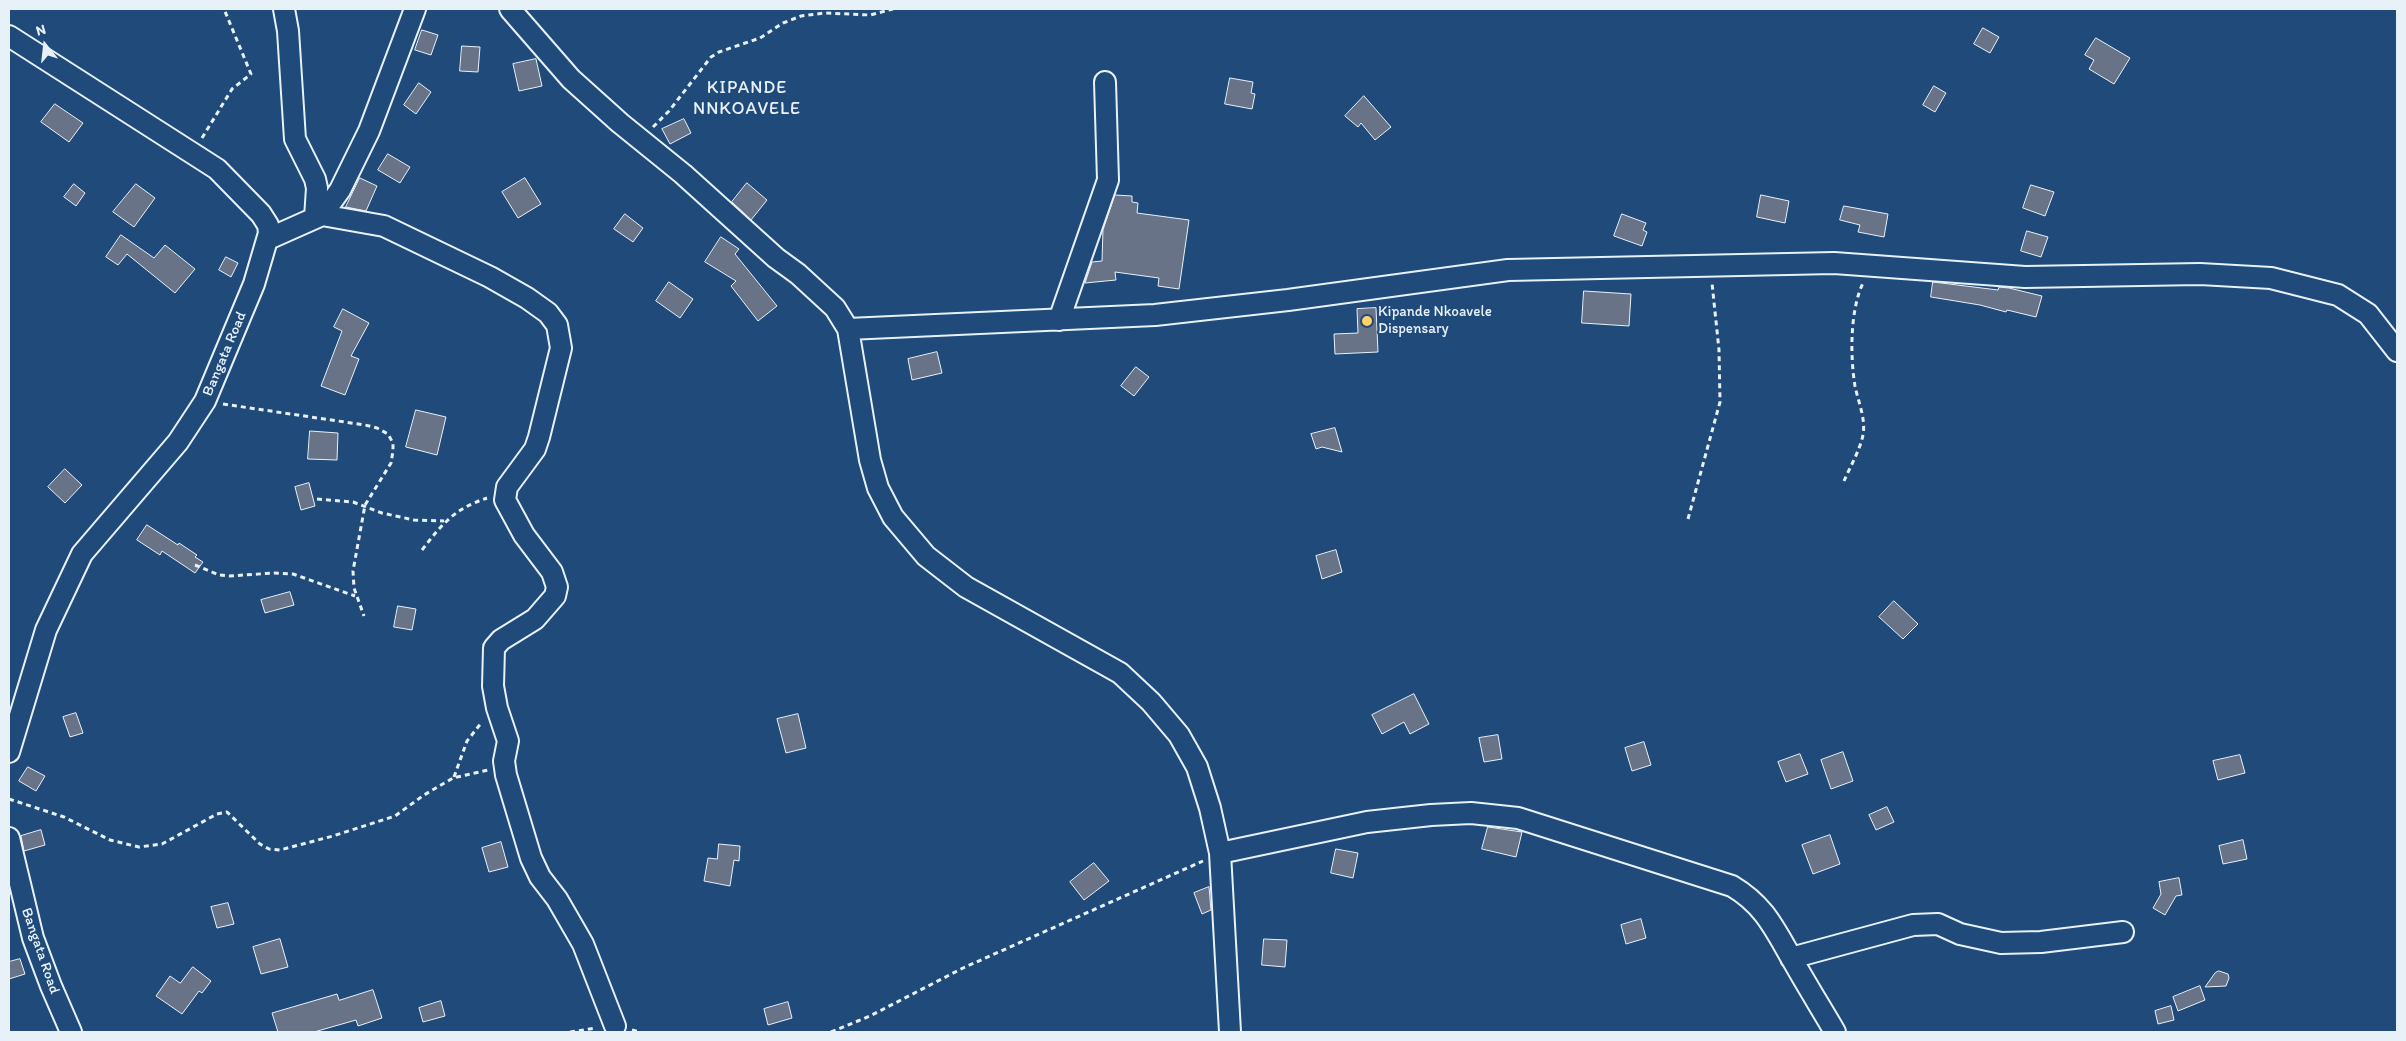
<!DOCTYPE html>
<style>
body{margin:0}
#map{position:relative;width:2406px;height:1041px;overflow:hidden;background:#1f4a7a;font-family:Itim,sans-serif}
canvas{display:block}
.frame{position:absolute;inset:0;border:10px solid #e8f1f8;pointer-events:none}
.north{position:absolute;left:20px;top:20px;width:50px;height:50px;-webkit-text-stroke:4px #1f4a7a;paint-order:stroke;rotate:344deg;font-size:14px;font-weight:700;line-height:20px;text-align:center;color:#e8f1f8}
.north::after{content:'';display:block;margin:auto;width:18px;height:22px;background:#e8f1f8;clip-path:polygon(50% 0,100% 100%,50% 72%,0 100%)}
</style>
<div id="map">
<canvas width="2406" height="1041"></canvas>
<div class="frame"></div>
<div class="north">N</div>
</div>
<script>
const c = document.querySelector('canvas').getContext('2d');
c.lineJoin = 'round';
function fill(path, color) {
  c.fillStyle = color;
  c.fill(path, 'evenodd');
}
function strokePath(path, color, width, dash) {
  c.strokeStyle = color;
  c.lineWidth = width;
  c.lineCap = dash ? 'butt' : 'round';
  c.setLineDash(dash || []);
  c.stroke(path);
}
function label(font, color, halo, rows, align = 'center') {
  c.font = font + ' Itim,sans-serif';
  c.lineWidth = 4;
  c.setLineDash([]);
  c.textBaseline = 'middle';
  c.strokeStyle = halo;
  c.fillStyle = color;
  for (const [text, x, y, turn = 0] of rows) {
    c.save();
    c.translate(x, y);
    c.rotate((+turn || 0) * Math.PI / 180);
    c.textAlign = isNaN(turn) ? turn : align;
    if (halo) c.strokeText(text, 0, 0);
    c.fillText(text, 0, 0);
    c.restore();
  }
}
const building = new Path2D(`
 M1983 28 1999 37 1990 53 1974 44Z
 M422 30 438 35 431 55 415 50Z
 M2096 38 2130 58 2114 84 2089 69 2094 60 2085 55Z
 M462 46 480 47 478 72 460 71Z
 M536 59 542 86 519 91 513 64Z
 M1230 78 1253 82 1251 93 1255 94 1252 109 1225 104Z
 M419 83 431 92 416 114 404 105Z
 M1934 86 1946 93 1935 112 1923 105Z
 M1364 96 1391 127 1375 140 1361 123 1358 127 1345 116Z
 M55 104 83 123 69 142 41 122Z
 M684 119 691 133 670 144 662 129Z
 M388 154 410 167 400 183 378 170Z
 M360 178 377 186 366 211 346 207Z
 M525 178 541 204 518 218 502 192Z
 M747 183 767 200 751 220 732 202Z
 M74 184 85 193 76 206 64 197Z
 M136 184 155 198 134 227 113 212Z
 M2031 185 2054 192 2045 216 2023 208Z
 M1115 195 1132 196V202L1138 203 1137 213 1189 220 1179 289 1158 286 1159 278 1115 272 1116 280 1085 283 1092 262 1102 261 1103 230Z
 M1761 195 1789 201 1785 223 1757 217Z
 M1844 206 1888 214 1884 237 1858 232 1860 225 1840 220Z
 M625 214 643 228 633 242 614 229Z
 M1622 214 1646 223 1643 230 1647 232 1642 246 1614 236Z
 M2027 231 2048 237 2041 257 2021 251Z
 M121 235 154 258 165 245 195 269 175 293 127 254 118 265 106 257Z
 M721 237 739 249 735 254 777 306 758 321 731 286 736 281 705 262Z
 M226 257 238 263 231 277 219 270Z
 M669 282 693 299 680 318 656 301Z
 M1933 282 1998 290 1999 287 2009 288 2042 296 2036 317 2007 310 2006 312 1980 305 1931 297Z
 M1584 291 1631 294 1629 326 1582 323Z
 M1376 308 1378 352 1335 354 1334 334 1358 333 1357 309Z
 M343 309 369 323 351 356 359 359 345 395 321 386 342 331 334 327Z
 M937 352 942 373 912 380 908 359Z
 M1136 367 1149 377 1134 396 1121 386Z
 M416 410 446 417 437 455 406 447Z
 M1335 428 1342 452 1322 447 1316 449 1311 434Z
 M310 431 338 433 337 460 308 459Z
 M65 469 82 485 65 503 48 487Z
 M309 483 315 506 301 510 295 487Z
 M147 525 178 545 179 543 197 555 195 557 203 562 195 573 162 551 160 555 137 540Z
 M1336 550 1342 572 1322 579 1316 556Z
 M290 592 294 605 265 613 261 600Z
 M1894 601 1918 624 1903 639 1879 617Z
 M398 606 416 609 412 630 394 627Z
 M1414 694 1429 724 1410 734 1404 722 1382 734 1372 715Z
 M76 713 83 733 70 737 63 717Z
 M798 714 806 748 786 753 777 719Z
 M1498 735 1502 759 1484 762 1479 738Z
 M1644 742 1651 765 1632 771 1625 748Z
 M1843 752 1853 781 1831 789 1821 760Z
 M1800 754 1808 774 1786 782 1778 762Z
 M2240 755 2245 773 2218 780 2213 761Z
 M28 767 45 776 36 791 19 781Z
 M1887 807 1894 822 1876 830 1869 815Z
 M1488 827 1522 832 1516 857 1482 849Z
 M41 830 45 845 24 851 21 836Z
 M1830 835 1840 864 1813 874 1802 845Z
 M2243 840 2247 859 2223 864 2219 846Z
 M501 842 508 867 489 872 482 848Z
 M719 844 740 846 739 861 734 860 730 886 704 881 708 858 717 859Z
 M1336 849 1358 853 1353 878 1331 873Z
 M1094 863 1109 881 1084 900 1070 882Z
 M2179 878 2182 895 2176 896 2165 915 2153 908 2161 894 2159 882Z
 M1209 887 1211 910 1202 914 1194 893Z
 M228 903 234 924 217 928 211 907Z
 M1641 919 1646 938 1626 944 1621 925Z
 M280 939 288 967 261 974 253 947Z
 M1264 939 1287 940 1285 967 1262 965Z
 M20 959 25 974 9 979V962Z
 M193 967 211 981 202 993 199 991 182 1014 156 996 170 976 180 983Z
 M2219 971 2228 974 2229 978 2226 986 2205 987 2215 973Z
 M2200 986 2205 1000 2178 1011 2173 997Z
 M373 990 382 1018 358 1026 356 1020 314 1032H278L272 1013 337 994 339 1000Z
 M441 1001 445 1016 423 1022 419 1008Z
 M788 1002 792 1018 768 1025 764 1009Z
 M2171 1006 2174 1020 2158 1024 2155 1011Z`);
fill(building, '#687388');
strokePath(building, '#e8f1f8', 1);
const minor = new Path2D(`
 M284 9 288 31 295 139 315 179 317 188 315 218
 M510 9 571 79 620 123 683 174 776 258 798 274 835 308 848 329 870 460 878 488 893 517 926 556 966 587 1120 673 1151 702 1179 735 1197 767 1210 808 1220 853 1230 1032
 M9 36 217 169 261 214 268 225 269 233 254 284 205 401 178 442 82 554 46 630 9 752
 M322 215 384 226 490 277 527 298 548 313 557 325 561 348 539 437 535 449 507 487 505 500 524 535 552 572 557 587 555 596 535 619 501 640 494 648 493 686 497 708 508 741 504 761 506 775 531 858 540 877 557 899 583 944 615 1026
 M268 239 322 215 340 190 369 131 415 9
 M1059 320 1108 180 1105 82
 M848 329 1155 315 1288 300 1508 270 1834 263 2025 277 2200 274 2271 278 2338 295 2368 314 2397 351
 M9 838 33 938 51 986 71 1032
 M1220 853 1367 822 1431 815 1471 813 1518 818 1732 886C1764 905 1774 928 1792 959 1806 984 1821 1008 1835 1032
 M1791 958 1913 925 1938 924 1960 934 2001 943 2041 942 2123 932`);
strokePath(minor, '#e8f1f8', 24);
strokePath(new Path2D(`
 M653 127 669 111 711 57 719 52 760 38 783 23 801 16 825 13 870 15 893 9
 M202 138 232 89 251 74 224 9
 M223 404 365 425 377 428 388 434 393 443V451L391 463 365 505 353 571 354 588 364 616
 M1844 481C1850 467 1860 450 1863 435 1866 419 1858 401 1855 386 1850 356 1850 310 1863 283
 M317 499 353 502 382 513 414 520 444 521
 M1688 519 1720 402 1719 350 1712 283
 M422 550C443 523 454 509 487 498
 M195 565 219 575 229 576 274 573 293 574 355 596
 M454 777 467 741 482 722
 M9 799 64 817 110 840 139 847 162 844 217 814 227 812 260 844 269 849 280 850 333 836 395 816 424 795 453 778 488 770
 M632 1030 640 1032
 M570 1032 596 1028
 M831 1032 870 1016 963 968 1203 861`), '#e8f1f8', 3, [5, 4]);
strokePath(minor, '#1f4a7a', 20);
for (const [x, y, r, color] of [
 [1367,321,6,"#ffd166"]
]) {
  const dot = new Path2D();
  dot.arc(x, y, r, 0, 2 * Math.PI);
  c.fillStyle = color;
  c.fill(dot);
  strokePath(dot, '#1f4a7a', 2);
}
label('15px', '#e8f1f8', '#1f4a7a', [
 ["Kipande Nkoavele",1378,312],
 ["Dispensary",1378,329]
], 'left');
label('15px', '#e8f1f8', '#1f4a7a', [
 ["Bangata Road",225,354,-67],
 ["Bangata Road",40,951,71]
]);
c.letterSpacing = '1px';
label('18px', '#e8f1f8', '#1f4a7a', [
 ["KIPANDE",747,88],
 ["NNKOAVELE",747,109]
]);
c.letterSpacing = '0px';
</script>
